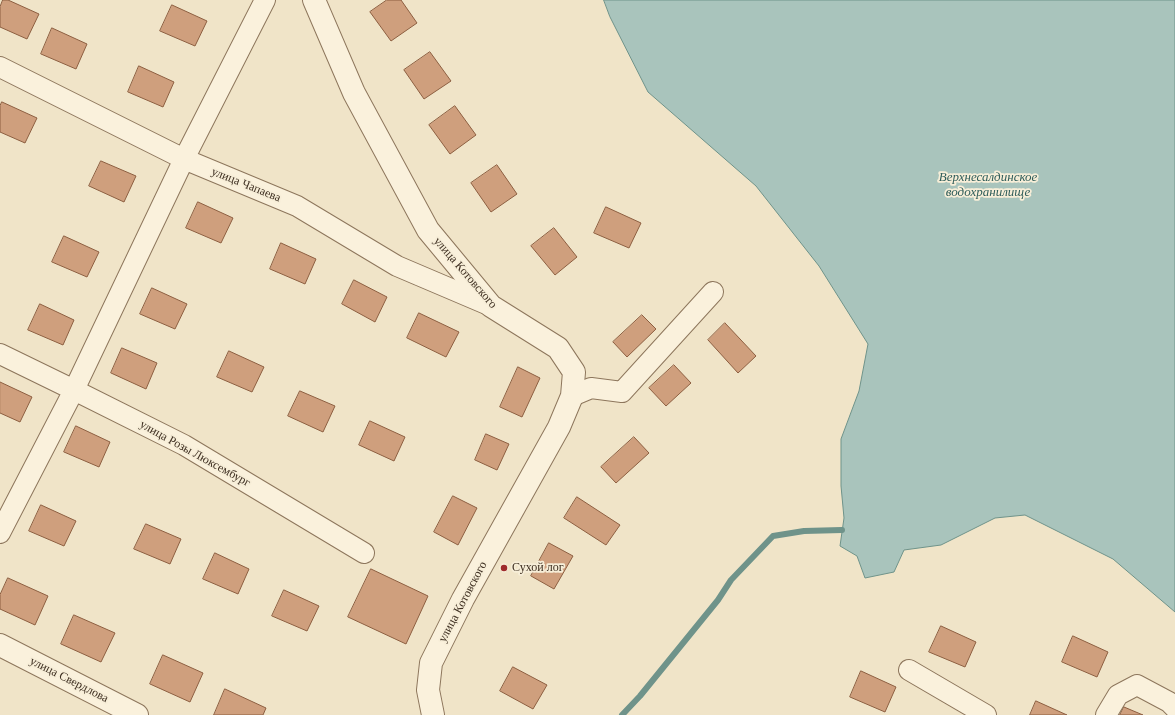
<!DOCTYPE html>
<meta charset="utf-8">
<style>
body{margin:0}
canvas{display:block;background:#f0e4c8}
</style>
<canvas width="1175" height="715"></canvas>
<script>
const c = document.querySelector('canvas').getContext('2d');
c.lineJoin = 'round';
function fill(path, color) {
  c.fillStyle = color;
  c.fill(path, 'evenodd');
}
function strokePath(path, color, width, dash) {
  c.strokeStyle = color;
  c.lineWidth = width;
  c.lineCap = dash ? 'butt' : 'round';
  c.setLineDash(dash || []);
  c.stroke(path);
}
function label(font, color, halo, rows, align = 'center') {
  c.font = font + ' "Times New Roman",serif';
  c.lineWidth = 3.5;
  c.setLineDash([]);
  c.textBaseline = 'middle';
  c.strokeStyle = halo;
  c.fillStyle = color;
  for (const [text, x, y, turn = 0] of rows) {
    c.save();
    c.translate(x, y);
    c.rotate((+turn || 0) * Math.PI / 180);
    c.textAlign = isNaN(turn) ? turn : align;
    if (halo) c.strokeText(text, 0, 0);
    c.fillText(text, 0, 0);
    c.restore();
  }
}
const water = new Path2D(`
 M604 0H1175V612L1113 559 1025 515 995 518 941 545 904 550 894 572 865 578 857 556 840 546 844 518 841 486V439L859 391 868 344 819 266 756 186 648 92 610 17Z`);
fill(water, '#a9c4bc');
strokePath(water, '#6f938a', 1);
strokePath(new Path2D(`
 M622 715 640 696 718 600 731 580 773 536 804 531 842 530`), '#6f938a', 6);
const building = new Path2D(`
 M3 0H8L39 14 27 39 0 27V7Z
 M387 0H401L417 23 391 41 370 12Z
 M172 5 207 21 195 46 160 31Z
 M52 28 87 44 76 69 41 54Z
 M430 52 451 81 424 99 404 70Z
 M139 66 174 82 163 107 128 92Z
 M2 102 37 118 25 143 0 132V106Z
 M455 106 476 135 450 154 429 125Z
 M101 161 136 176 124 202 89 186Z
 M497 165 517 194 491 212 471 183Z
 M198 202 233 218 221 243 186 228Z
 M606 207 641 223 629 248 594 233Z
 M554 228 577 257 555 275 531 246Z
 M64 236 99 252 87 277 52 262Z
 M281 243 316 259 305 284 270 269Z
 M354 280 387 297 375 322 342 304Z
 M152 288 187 304 175 329 140 314Z
 M40 304 74 320 63 345 28 330Z
 M419 313 459 332 446 357 407 338Z
 M642 315 656 329 627 357 613 342Z
 M725 323 756 356 738 373 708 340Z
 M122 348 157 363 146 389 111 373Z
 M229 351 264 367 252 392 217 377Z
 M674 365 691 383 666 406 649 388Z
 M518 367 540 378 522 417 500 407Z
 M0 382 32 397 20 422 0 413Z
 M300 391 335 406 323 432 288 416Z
 M370 421 405 437 394 461 359 445Z
 M76 426 110 442 99 467 64 452Z
 M486 434 509 444 497 470 475 460Z
 M634 437 649 453 616 483 601 467Z
 M453 496 477 508 458 545 434 532Z
 M577 497 620 525 606 545 564 518Z
 M41 505 76 521 64 546 29 531Z
 M146 524 181 539 170 564 134 549Z
 M549 543 573 556 554 589 531 576Z
 M215 553 249 569 238 594 203 579Z
 M371 569 428 596 406 644 348 617Z
 M8 578 48 596 35 625 0 609V595Z
 M284 590 319 606 307 631 272 616Z
 M74 615 115 633 101 662 61 644Z
 M941 626 976 642 965 667 929 652Z
 M1073 636 1108 652 1097 677 1062 662Z
 M163 655 203 673 190 702 150 684Z
 M513 667 547 685 533 709 500 691Z
 M861 671 896 687 885 712 850 697Z
 M225 689 266 708 263 715H214Z
 M1036 701 1067 715H1030Z
 M1124 707 1143 715H1120Z`);
fill(building, '#cf9f7d');
strokePath(building, '#8d5f41', 1);
const minor = new Path2D(`
 M0 67 184 159 297 206 397 266 491 306
 M0 354 74 390 184 445 364 553
 M572 396 591 388 622 392 713 292
 M0 533 74 390 184 159 265 0
 M909 670 986 715
 M1106 715 1118 695 1137 685 1169 702 1175 708`);
const tertiary = new Path2D(`
 M314 0 354 93 428 230 491 306 558 348 574 372 572 396 559 427 463 599 431 663 428 690 433 715
 M0 645 137 715`);
strokePath(minor, '#8d765c', 22);
strokePath(tertiary, '#8d765c', 24);
strokePath(minor, '#faf1dc', 20);
strokePath(tertiary, '#faf1dc', 22);
for (const [x, y, r, color] of [
 [504,568,4,"#9e2a2b"]
]) {
  const dot = new Path2D();
  dot.arc(x, y, r, 0, 2 * Math.PI);
  c.fillStyle = color;
  c.fill(dot);
  strokePath(dot, '#f7eed8', 1.5);
}
label('12px', '#3d2e20', '#f7eed8', [
 ["улица Чапаева",246,185,22],
 ["улица Котовского",465,273,49],
 ["улица Розы Люксембург",195,454,29],
 ["улица Котовского",463,602,-62],
 ["улица Свердлова",69,680,27]
]);
label('12px', '#3d2e20', '#f7eed8', [
 ["Сухой лог",512,568]
], 'left');
label('italic 13px', '#2f5d5a', '#f7eed8', [
 ["Верхнесалдинское",988,178],
 ["водохранилище",988,193]
]);
</script>
